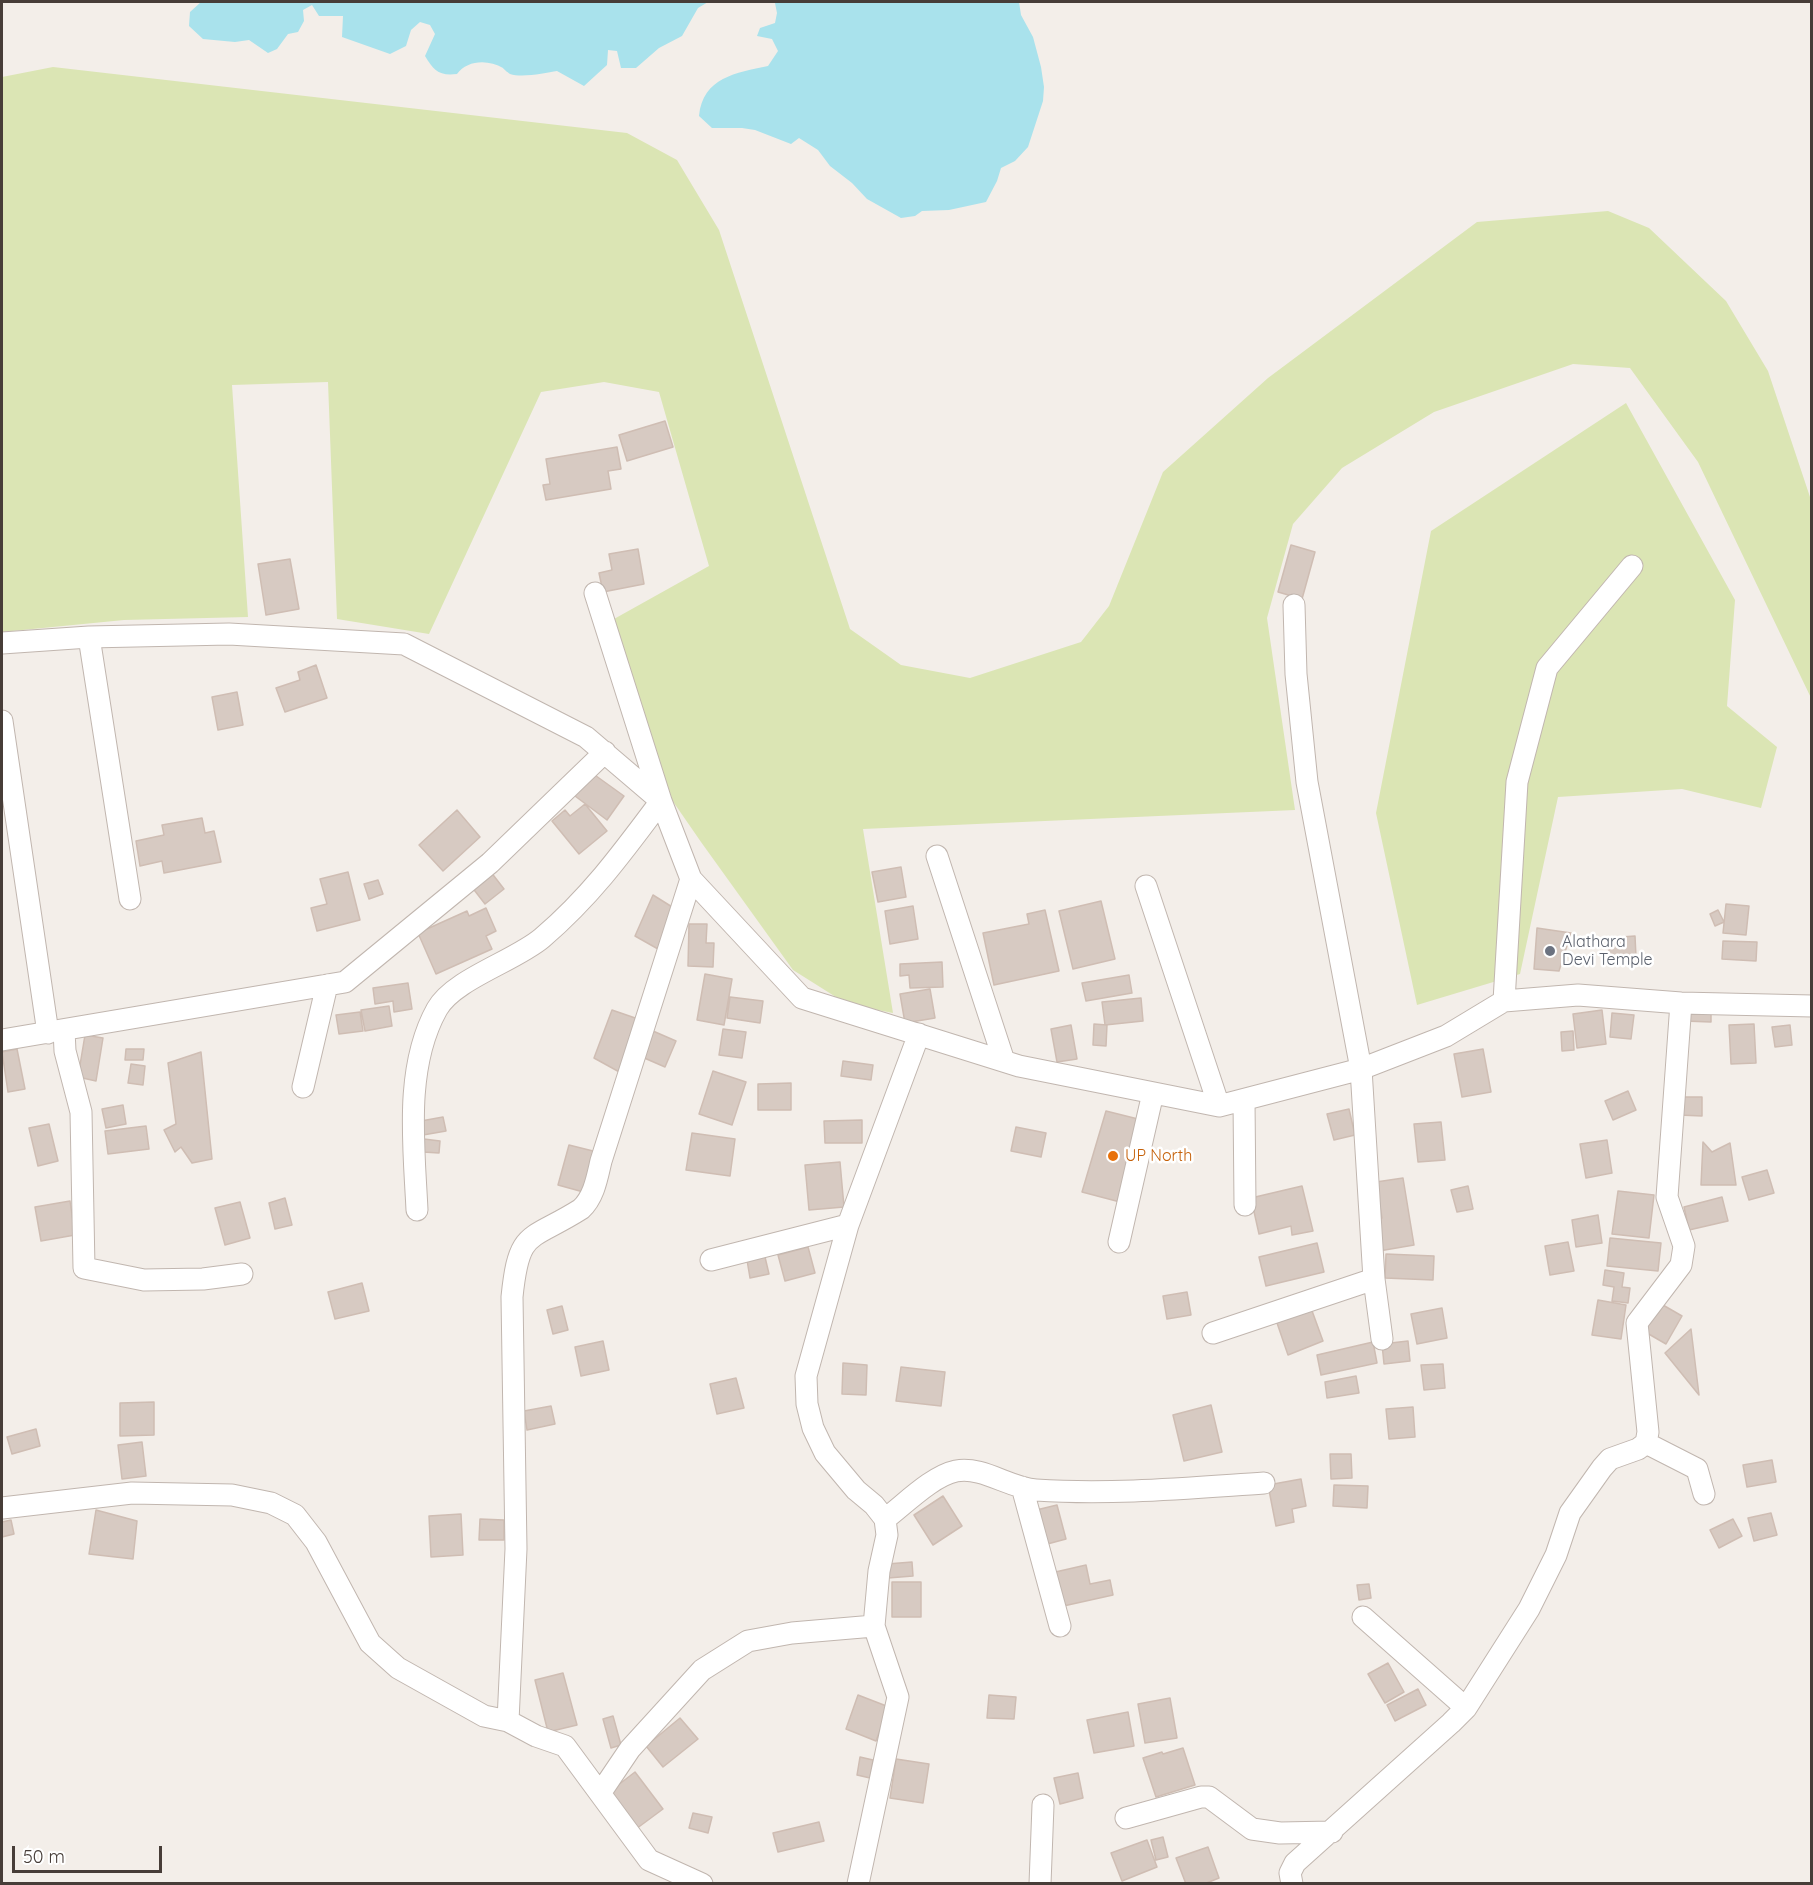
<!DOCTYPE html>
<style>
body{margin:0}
#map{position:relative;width:1813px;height:1885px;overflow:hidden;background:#f3eee9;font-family:Quicksand,sans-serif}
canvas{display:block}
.frame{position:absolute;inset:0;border:3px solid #473d38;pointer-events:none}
.scale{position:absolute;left:12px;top:1846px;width:150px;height:27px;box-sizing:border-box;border:3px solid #473d38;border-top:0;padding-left:8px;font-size:18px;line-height:21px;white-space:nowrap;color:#473d38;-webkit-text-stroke:4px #fff;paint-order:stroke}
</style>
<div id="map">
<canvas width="1813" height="1885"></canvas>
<div class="frame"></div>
<div class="scale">50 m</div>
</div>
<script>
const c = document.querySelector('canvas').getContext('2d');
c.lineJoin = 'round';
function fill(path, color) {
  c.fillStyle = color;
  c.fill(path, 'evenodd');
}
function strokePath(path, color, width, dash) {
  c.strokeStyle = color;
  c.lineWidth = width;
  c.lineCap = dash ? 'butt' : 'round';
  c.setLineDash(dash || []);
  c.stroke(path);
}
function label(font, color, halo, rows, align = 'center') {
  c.font = font + ' Quicksand,sans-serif';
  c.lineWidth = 5;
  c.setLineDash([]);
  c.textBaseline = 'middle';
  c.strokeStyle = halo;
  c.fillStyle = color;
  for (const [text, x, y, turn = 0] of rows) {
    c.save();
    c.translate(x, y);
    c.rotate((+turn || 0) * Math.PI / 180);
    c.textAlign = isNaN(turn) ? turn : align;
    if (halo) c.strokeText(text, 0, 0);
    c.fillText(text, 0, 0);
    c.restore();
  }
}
fill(new Path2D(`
 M53 67 627 133 677 160 719 230 850 629 901 665 970 678 1081 642 1109 606 1163 472 1268 378 1477 222 1608 211 1649 228 1726 301 1768 371 1811 500 1812 700 1698 462 1630 368 1573 364 1434 412 1342 468 1293 524 1267 618 1295 810 863 829 893 1013 847 1004 793 970 701 842 663 787 614 619 709 566 659 392 604 382 541 392 429 634 337 619 328 382 232 385 248 617 124 620 2 632V77Z
 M1626 403 1735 600 1727 706 1777 747 1761 808 1682 789 1558 797 1520 974 1417 1005 1376 813 1431 531Z`), '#dbe5b4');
fill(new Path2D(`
 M201 2H708L698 8 682 36 659 48 636 68H621L617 51 608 50 607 65 584 86 557 71C546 73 522 78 510 74 510 74 503 69 503 68 488 59 467 60 457 74 439 76 434 71 425 56L435 34 430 25 420 22 411 30 406 46 390 54 342 37 343 16H319L312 5 303 10 304 21 298 32 288 34 277 49 268 53 249 40 235 42 203 39 189 26 190 12Z
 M779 2H1019L1021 15 1033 37 1041 67 1044 87 1043 101 1028 147 1015 161 1001 168 997 181 986 202 949 210 922 211 915 216 901 218 867 199 852 183 830 166 818 150 799 138 791 144 755 130 742 128H712L699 116C703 77 736 73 768 66L778 51 772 39 757 36 760 28 775 23 777 13 775 3Z`), '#a9e2ec');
const building = new Path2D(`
 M665 421 673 447 627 461 619 435Z
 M617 447 621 469 608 471 611 489 546 500 543 485 550 484 546 459Z
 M1291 545 1315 552 1302 599 1278 592Z
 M638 549 644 584 603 592 599 573 612 570 609 554Z
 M290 559 299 609 266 615 258 564Z
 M316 665 327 698 285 712 276 688 300 680 298 672Z
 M237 692 243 725 218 730 212 697Z
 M592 773 624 796 607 820 575 796Z
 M585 804 607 831 579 854 552 821 565 810 570 816Z
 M457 810 480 837 443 871 419 845Z
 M202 818 205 833 214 831 221 862 164 873 162 861 140 866 136 841 164 835 162 825Z
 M487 867 504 889 485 904 468 882Z
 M901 867 906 897 878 902 872 872Z
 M348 872 360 920 317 931 311 908 327 904 320 879Z
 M378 880 383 894 369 899 364 884Z
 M653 895 677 910 658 949 635 936Z
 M1101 901 1115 959 1073 969 1059 911Z
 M1726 904 1749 906 1746 935 1723 933Z
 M913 906 918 939 890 944 885 911Z
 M486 908 496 931 486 936 492 949 436 974 418 933 467 911 469 916Z
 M1045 910 1059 971 994 985 983 933 1029 924 1027 914Z
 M1718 910 1724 922 1715 926 1710 914Z
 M689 924H707L706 943H714L713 967 688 966Z
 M1537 928 1571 933 1559 971 1534 969Z
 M1635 936 1636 957 1609 959 1608 938Z
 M1723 941 1757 942 1756 961 1722 959Z
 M942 962 943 987 910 988 909 975 900 976V964Z
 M705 974 732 979 724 1025 697 1020Z
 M1129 975 1132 993 1086 1001 1082 983Z
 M408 983 412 1009 394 1012 393 1001 375 1004 373 988Z
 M930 989 935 1018 905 1023 900 994Z
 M730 997 763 1001 760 1023 727 1018Z
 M1141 998 1143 1021 1105 1025 1102 1002Z
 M389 1006 392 1026 365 1031 361 1010Z
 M1684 1009H1711V1022L1684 1021Z
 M612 1010 641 1020 623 1074 594 1058Z
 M1602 1010 1606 1044 1577 1048 1573 1014Z
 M360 1012 363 1031 339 1034 336 1015Z
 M1612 1013 1634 1015 1631 1039 1610 1037Z
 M1094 1024 1107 1025 1106 1046 1093 1045Z
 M1754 1024 1756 1063 1731 1064 1729 1025Z
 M1071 1025 1077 1059 1057 1062 1051 1029Z
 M1790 1025 1792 1045 1775 1047 1772 1027Z
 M723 1029 746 1032 742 1058 719 1055Z
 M653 1031 676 1041 665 1067 642 1057Z
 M1573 1031 1574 1050 1562 1051 1561 1032Z
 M85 1035 103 1038 96 1081 78 1077Z
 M17 1049 25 1089 8 1092 2 1052Z
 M126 1049H144L143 1060H125Z
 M1483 1049 1491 1092 1462 1097 1454 1054Z
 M201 1052 212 1159 192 1163 181 1147 175 1152 164 1130 176 1124 168 1063Z
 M843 1061 873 1065 871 1080 841 1076Z
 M131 1064 145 1066 143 1085 128 1083Z
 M713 1071 746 1082 732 1125 699 1114Z
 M791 1083V1110H758V1084Z
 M1628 1091 1636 1110 1613 1120 1605 1101Z
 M1679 1097H1702V1116L1679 1115Z
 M123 1105 126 1124 106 1128 102 1109Z
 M1349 1109 1355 1135 1334 1140 1327 1114Z
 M1106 1111 1142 1120 1120 1202 1082 1192Z
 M443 1117 446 1131 423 1135 421 1121Z
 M862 1120V1143H825L824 1121Z
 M1441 1122 1445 1160 1418 1162 1414 1124Z
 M49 1124 58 1161 38 1166 29 1128Z
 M146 1126 149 1149 108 1154 105 1131Z
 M1016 1127 1046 1133 1041 1157 1011 1151Z
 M692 1133 735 1139 730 1176 686 1170Z
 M424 1139 440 1141 439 1153 423 1152Z
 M1607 1140 1612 1173 1586 1178 1580 1144Z
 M1703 1142 1712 1152 1730 1143 1736 1185H1701Z
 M569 1145 597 1152 587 1193 558 1185Z
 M840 1162 844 1207 809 1210 805 1165Z
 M1767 1170 1774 1193 1749 1200 1742 1177Z
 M1403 1178 1414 1245 1379 1251 1374 1219 1382 1218 1376 1182Z
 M1302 1186 1313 1231 1292 1235 1291 1226 1259 1234 1251 1198Z
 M1468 1186 1473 1209 1457 1212 1451 1190Z
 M1618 1191 1654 1195 1649 1238 1612 1234Z
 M1722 1197 1728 1221 1689 1230 1684 1207Z
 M285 1198 292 1225 275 1229 269 1203Z
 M70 1201 75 1235 41 1241 35 1207Z
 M240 1202 250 1238 225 1245 215 1208Z
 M1598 1215 1602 1243 1576 1247 1572 1220Z
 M1610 1238 1661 1243 1658 1271 1607 1266Z
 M1568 1242 1574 1271 1550 1275 1545 1246Z
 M1317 1243 1324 1272 1266 1286 1259 1257Z
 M808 1247 815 1273 785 1281 778 1255Z
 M1386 1254 1434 1256 1433 1280 1385 1278Z
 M765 1257 769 1274 750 1278 747 1260Z
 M1605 1270 1624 1273 1622 1287 1630 1288 1628 1303 1612 1301 1614 1287 1603 1285Z
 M362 1283 369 1311 335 1319 328 1292Z
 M1187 1292 1191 1315 1167 1319 1163 1296Z
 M1598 1300 1626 1305 1621 1339 1592 1335Z
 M1656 1301 1682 1316 1666 1344 1640 1329Z
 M562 1306 568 1330 553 1334 547 1310Z
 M1311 1308 1323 1341 1288 1355 1276 1320Z
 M1442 1308 1447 1338 1417 1344 1411 1314Z
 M1691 1329 1699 1395 1665 1353Z
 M603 1341 609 1370 581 1376 575 1347Z
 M1408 1341 1410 1361 1384 1364 1382 1344Z
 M1373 1342 1377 1363 1321 1375 1317 1355Z
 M843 1363 867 1365 866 1395 842 1394Z
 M1443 1364 1445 1388 1424 1390 1421 1365Z
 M901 1367 945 1372 941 1406 896 1401Z
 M1356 1376 1359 1393 1327 1398 1325 1382Z
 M736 1378 744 1408 717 1414 710 1384Z
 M154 1402V1435L120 1436V1403Z
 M1211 1405 1222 1452 1184 1461 1173 1415Z
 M551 1406 555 1424 527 1430 524 1411Z
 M1413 1407 1415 1437 1389 1439 1386 1409Z
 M36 1429 40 1446 12 1454 7 1437Z
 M142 1442 146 1476 122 1479 118 1445Z
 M1330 1454H1351L1352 1478 1331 1479Z
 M1772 1460 1776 1482 1747 1487 1743 1465Z
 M1301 1479 1306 1506 1292 1509 1294 1522 1276 1526 1268 1485Z
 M1334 1485 1368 1486 1367 1508 1333 1506Z
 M943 1496 962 1526 933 1545 914 1515Z
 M1057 1505 1066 1539 1040 1546 1032 1511Z
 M96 1510 137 1521 133 1559 89 1554Z
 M1771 1513 1777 1535 1754 1541 1748 1518Z
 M461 1514 463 1555 431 1557 429 1516Z
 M480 1519 504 1520V1540H479Z
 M1733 1519 1742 1536 1719 1548 1710 1530Z
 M11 1520 14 1534 2 1537V1522Z
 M912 1562 913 1576 888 1578 887 1564Z
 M1086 1565 1090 1584 1110 1580 1113 1595 1059 1607 1051 1573Z
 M892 1582H921V1617H892Z
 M1369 1584 1371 1598 1359 1600 1357 1585Z
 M1388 1663 1404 1692 1385 1703 1368 1674Z
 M563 1673 577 1725 548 1732 535 1680Z
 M1418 1689 1426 1705 1395 1721 1387 1705Z
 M858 1695 889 1707 876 1741 846 1729Z
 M989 1695 1016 1697 1014 1719 987 1718Z
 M1170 1698 1177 1738 1145 1743 1138 1704Z
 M1128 1712 1134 1746 1094 1753 1087 1720Z
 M613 1716 621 1745 611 1748 603 1719Z
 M680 1718 698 1739 663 1767 646 1746Z
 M1183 1748 1195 1785 1156 1797 1143 1758 1162 1752 1163 1754Z
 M860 1757 873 1760 870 1778 857 1775Z
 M896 1759 929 1764 923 1803 890 1798Z
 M635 1772 663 1809 636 1829 609 1792Z
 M1078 1773 1083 1798 1060 1804 1054 1778Z
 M693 1813 712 1817 708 1833 689 1828Z
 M819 1822 824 1841 778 1852 773 1833Z
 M1163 1837 1168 1857 1156 1860 1151 1840Z
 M1147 1840 1157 1867 1122 1881 1111 1853Z
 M1208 1847 1219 1878 1204 1884H1186L1176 1858Z`);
fill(building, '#d7cac2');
strokePath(building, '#cfbdb3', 1.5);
const minor = new Path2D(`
 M1294 605 1296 674 1307 782 1361 1069 1374 1279 1382 1339
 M89 637 130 899
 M2 643 89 637 229 634 404 644 586 737 661 801 691 879 802 998 1019 1066 1219 1106 1361 1069 1446 1036 1504 1001 1578 995 1681 1003 1812 1006
 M2 721 48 1033
 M937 856 1004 1061
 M1146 886 1219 1106
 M1504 1001 1517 782 1547 668 1632 566
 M64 1030 65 1051 81 1112 84 1268 144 1280 203 1279 242 1274
 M2 1040 345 982 490 863 605 752
 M303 1087 327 985
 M1244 1100 1245 1205
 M417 1210C414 1146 404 1068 437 1009 454 979 515 961 542 938 591 896 623 852 661 801L595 593
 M1119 1242 1153 1093
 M711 1260 848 1225
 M1213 1333 1374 1279
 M1646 1443 1697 1469 1704 1494
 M1022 1487 1060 1626
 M2 1508 132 1493 232 1495 271 1503 295 1515 316 1542 370 1643 398 1668 484 1716 508 1721 536 1736 565 1746 649 1860 702 1884
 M885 1519C905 1504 932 1476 956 1471 983 1466 1009 1488 1036 1490 1112 1495 1188 1488 1264 1483
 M1363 1617 1466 1708
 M508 1721 516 1549 512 1297C519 1228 529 1242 581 1209 594 1197 597 1178 601 1161L691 879
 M601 1792 630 1749 702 1670 748 1641 792 1633 874 1626 879 1571 887 1535 885 1519 874 1505 856 1490 825 1453 813 1428 807 1404 806 1376 848 1225 919 1034
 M1126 1818 1201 1797H1209L1252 1829 1280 1833 1332 1832
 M858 1884 898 1697 874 1626
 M1040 1884 1043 1805
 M1292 1884 1290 1873 1295 1863 1451 1723 1466 1708 1529 1609 1556 1555 1570 1513 1602 1468 1610 1459 1638 1449 1646 1443 1648 1432 1637 1323 1681 1265 1684 1246 1667 1197 1681 1003`);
strokePath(minor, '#c1b6af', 23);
strokePath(minor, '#fff', 21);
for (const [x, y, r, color] of [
 [1550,951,6,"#6b7280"],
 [1113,1156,6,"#e8710a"]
]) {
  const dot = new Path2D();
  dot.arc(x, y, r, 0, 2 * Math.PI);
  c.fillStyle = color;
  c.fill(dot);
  strokePath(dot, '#fff', 2);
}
label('16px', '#5b616d', '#fff', [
 ["Alathara",1562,942],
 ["Devi Temple",1562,960]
], 'left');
label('16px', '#c56008', '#fff', [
 ["UP North",1125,1156]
], 'left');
</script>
